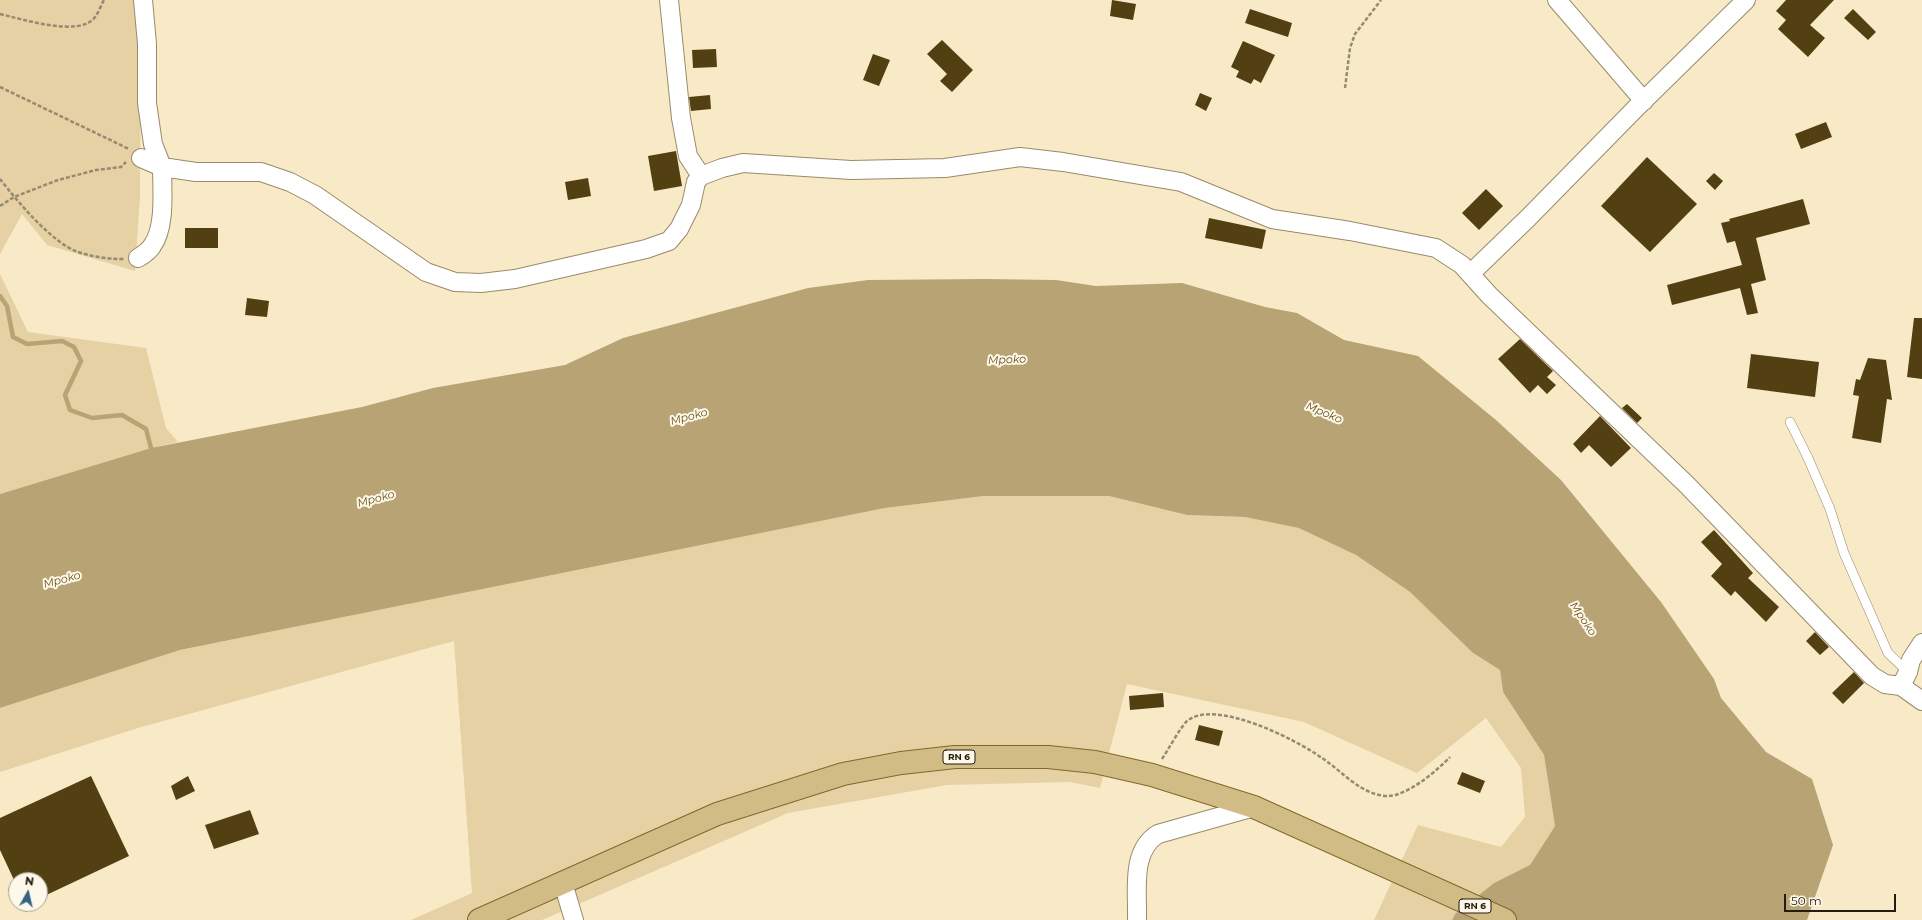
<!DOCTYPE html>
<style>
body{margin:0}
#map{position:relative;width:1922px;height:920px;overflow:hidden;background:#f9eac7;font-family:Montserrat,sans-serif}
canvas{display:block}
.north{position:absolute;left:8px;top:872px;width:40px;height:40px;box-sizing:border-box;background:#fef8ea;border:1px solid #a6a093;border-radius:50%;rotate:8deg;font-size:11px;font-weight:700;line-height:16px;text-align:center;color:#221d10}
.north::after{content:'';display:block;margin:auto;width:14px;height:18px;background:#316481;clip-path:polygon(50% 0,100% 100%,50% 72%,0 100%)}
.scale{position:absolute;left:1784px;top:894px;width:112px;height:18px;box-sizing:border-box;border:2px solid #221d10;border-top:0;padding-left:5px;font-size:12px;line-height:14px;white-space:nowrap;color:#221d10;-webkit-text-stroke:3px #fef8ea;paint-order:stroke}
</style>
<div id="map">
<canvas width="1922" height="920"></canvas>
<div class="north">N</div>
<div class="scale">50 m</div>
</div>
<script>
const c = document.querySelector('canvas').getContext('2d');
c.lineJoin = 'round';
function fill(path, color) {
  c.fillStyle = color;
  c.fill(path, 'evenodd');
}
function strokePath(path, color, width, dash) {
  c.strokeStyle = color;
  c.lineWidth = width;
  c.lineCap = dash ? 'butt' : 'round';
  c.setLineDash(dash || []);
  c.stroke(path);
}
function label(font, color, halo, rows, align = 'center') {
  c.font = font + ' Montserrat,sans-serif';
  c.lineWidth = 4;
  c.setLineDash([]);
  c.textBaseline = 'middle';
  c.strokeStyle = halo;
  c.fillStyle = color;
  for (const [text, x, y, turn = 0] of rows) {
    c.save();
    c.translate(x, y);
    c.rotate((+turn || 0) * Math.PI / 180);
    c.textAlign = isNaN(turn) ? turn : align;
    if (halo) c.strokeText(text, 0, 0);
    c.fillText(text, 0, 0);
    c.restore();
  }
}
fill(new Path2D(`
 M0 0H141L140 196 135 271 47 245 22 214 0 254Z
 M0 274 28 332 146 348 166 428 178 442 151 448 0 494Z
 M984 496H1109L1187 515 1245 517 1299 527 1356 555 1410 592 1473 653 1500 670 1503 692 1544 755 1555 826 1530 865 1494 883 1455 914 1452 920H1374L1418 825 1501 847 1525 817 1521 768 1486 718 1417 773 1304 722 1127 684 1100 788 1070 782 947 785 788 813 542 920H411L472 893 454 641 138 728 0 772V708L180 650 885 508Z`), '#e5d1a4');
fill(new Path2D(`
 M984 279 1056 280 1096 286 1182 283 1265 307 1297 313 1344 340 1418 356 1496 420 1561 480 1661 602 1714 679 1721 698 1766 752 1812 779 1833 845 1807 920H1452L1455 914 1494 883 1530 865 1555 826 1544 755 1503 692 1500 670 1473 653 1410 592 1356 555 1299 528 1245 517 1187 515 1109 496H984L885 508 180 650 0 708V494L151 448 362 407 433 388 565 365 623 338 808 288 868 280Z`), '#b8a375');
strokePath(new Path2D(`
 M0 296 7 306 13 337 27 344 62 341 74 347 81 361 65 395 70 410 92 418 122 415 146 429 151 448 154 451`), '#b8a375', 4.5);
fill(new Path2D(`
 M1112 0 1136 4 1133 20 1110 16Z
 M1786 0H1834L1810 25 1825 38 1808 57 1778 29 1786 20 1776 11Z
 M1250 9 1292 23 1288 37 1245 23Z
 M1853 9 1876 32 1868 40 1844 18Z
 M942 40 973 70 952 92 940 81 947 74 927 54Z
 M1243 41 1275 55 1261 83 1254 79 1251 84 1236 77 1239 71 1231 67Z
 M716 49 717 67 693 68 692 50Z
 M873 54 890 60 879 86 863 80Z
 M1200 93 1212 98 1206 111 1195 105Z
 M710 95 711 109 691 111 689 97Z
 M1826 122 1832 137 1801 149 1795 134Z
 M676 151 682 186 654 191 648 156Z
 M1647 157 1697 204 1650 252 1601 206Z
 M1714 173 1723 181 1715 190 1706 181Z
 M588 178 591 196 568 200 565 182Z
 M1486 189 1503 206 1479 230 1462 213Z
 M1803 199 1810 224 1756 238 1766 280 1751 284 1758 313 1747 315 1740 288 1672 305 1667 285 1742 265 1735 241 1727 243 1721 223 1730 221 1729 219Z
 M1209 218 1266 230 1262 249 1205 238Z
 M185 228H218V248H185Z
 M247 298 269 301 267 317 245 315Z
 M1914 318H1922V379L1907 377Z
 M1520 339 1553 371 1547 377 1556 385 1547 394 1538 385 1530 393 1498 359Z
 M1751 354 1819 362 1815 397 1747 388Z
 M1868 358 1886 360 1892 400 1887 399 1881 443 1852 438 1859 396 1853 395 1856 379 1860 380Z
 M1627 404 1642 418 1637 423 1622 408Z
 M1600 416 1631 448 1611 467 1589 445 1581 453 1573 444Z
 M1714 530 1753 573 1748 578 1779 607 1766 622 1735 591 1731 596 1711 576 1722 564 1701 542Z
 M1815 632 1829 647 1820 655 1806 641Z
 M1854 672 1864 683 1843 704 1832 693Z
 M1163 693 1164 707 1130 710 1129 696Z
 M1199 725 1223 731 1219 746 1195 740Z
 M1462 772 1485 781 1480 793 1457 784Z
 M91 776 129 856 40 898V880H14L0 850V818Z
 M188 776 195 791 176 800 171 786Z
 M250 810 259 834 214 849 205 825Z`), '#534012');
const lane = new Path2D(`
 M1790 422 1808 458 1830 509 1844 553 1888 653 1908 672`);
const street = new Path2D(`
 M143 0 147 44V103L153 144 162 167 196 172H261L290 182 315 195 426 272 455 282 481 283 515 279 646 249 669 241 679 229 691 205 696 182 701 176 722 168 743 163 851 170 945 168 1020 157 1063 162 1181 182 1272 219 1350 231 1436 248 1462 265 1489 295 1686 484 1872 676 1885 684 1901 686 1922 701
 M669 0 681 118 688 156 701 176
 M1557 0 1644 101
 M138 258C143 255 149 251 152 246 166 227 162 190 162 167L141 158
 M1470 274 1528 218 1636 108 1746 0
 M1901 686 1908 672 1911 660 1922 643
 M563 883 574 920
 M1137 920C1138 892 1130 851 1158 834L1254 807`);
const primary = new Path2D(`
 M479 920 717 814 843 774 901 763 955 757H1048L1095 762 1152 775 1254 807 1505 920`);
strokePath(lane, '#998a6a', 10);
strokePath(street, '#998a6a', 20);
strokePath(primary, '#816828', 24);
strokePath(new Path2D(`
 M0 14C22 19 80 38 95 17 99 12 101 5 104 0
 M0 87 129 149
 M1345 88 1350 48 1355 34 1381 0
 M0 179C17 201 52 243 78 252 93 257 108 259 124 259
 M0 206 14 197 58 180 96 170 121 167 126 162
 M1162 759C1168 750 1180 728 1187 721 1215 698 1297 740 1322 758 1342 771 1361 795 1387 796 1406 797 1438 770 1450 757`), '#958b72', 2.5, [4, 2]);
strokePath(lane, '#fff', 9);
strokePath(street, '#fff', 18);
strokePath(primary, '#d2bc86', 22);
for (const [x, y, w] of [
 [959,757,32],
 [1475,906,32]
]) {
  const box = new Path2D();
  box.roundRect(x - w / 2, y - 7, w, 14, 3);
  c.fillStyle = '#fef8ea';
  c.fill(box);
  strokePath(box, '#221d10', 1);
}
label('bold 9px', '#221d10', null, [
 ["RN 6",959,757],
 ["RN 6",1475,906]
]);
label('italic 11px', '#68521a', '#fef8ea', [
 ["Mpoko",1007,360,-2],
 ["Mpoko",1324,413,23],
 ["Mpoko",689,417,-15],
 ["Mpoko",376,499,-15],
 ["Mpoko",62,580,-15],
 ["Mpoko",1583,619,56]
]);
</script>
